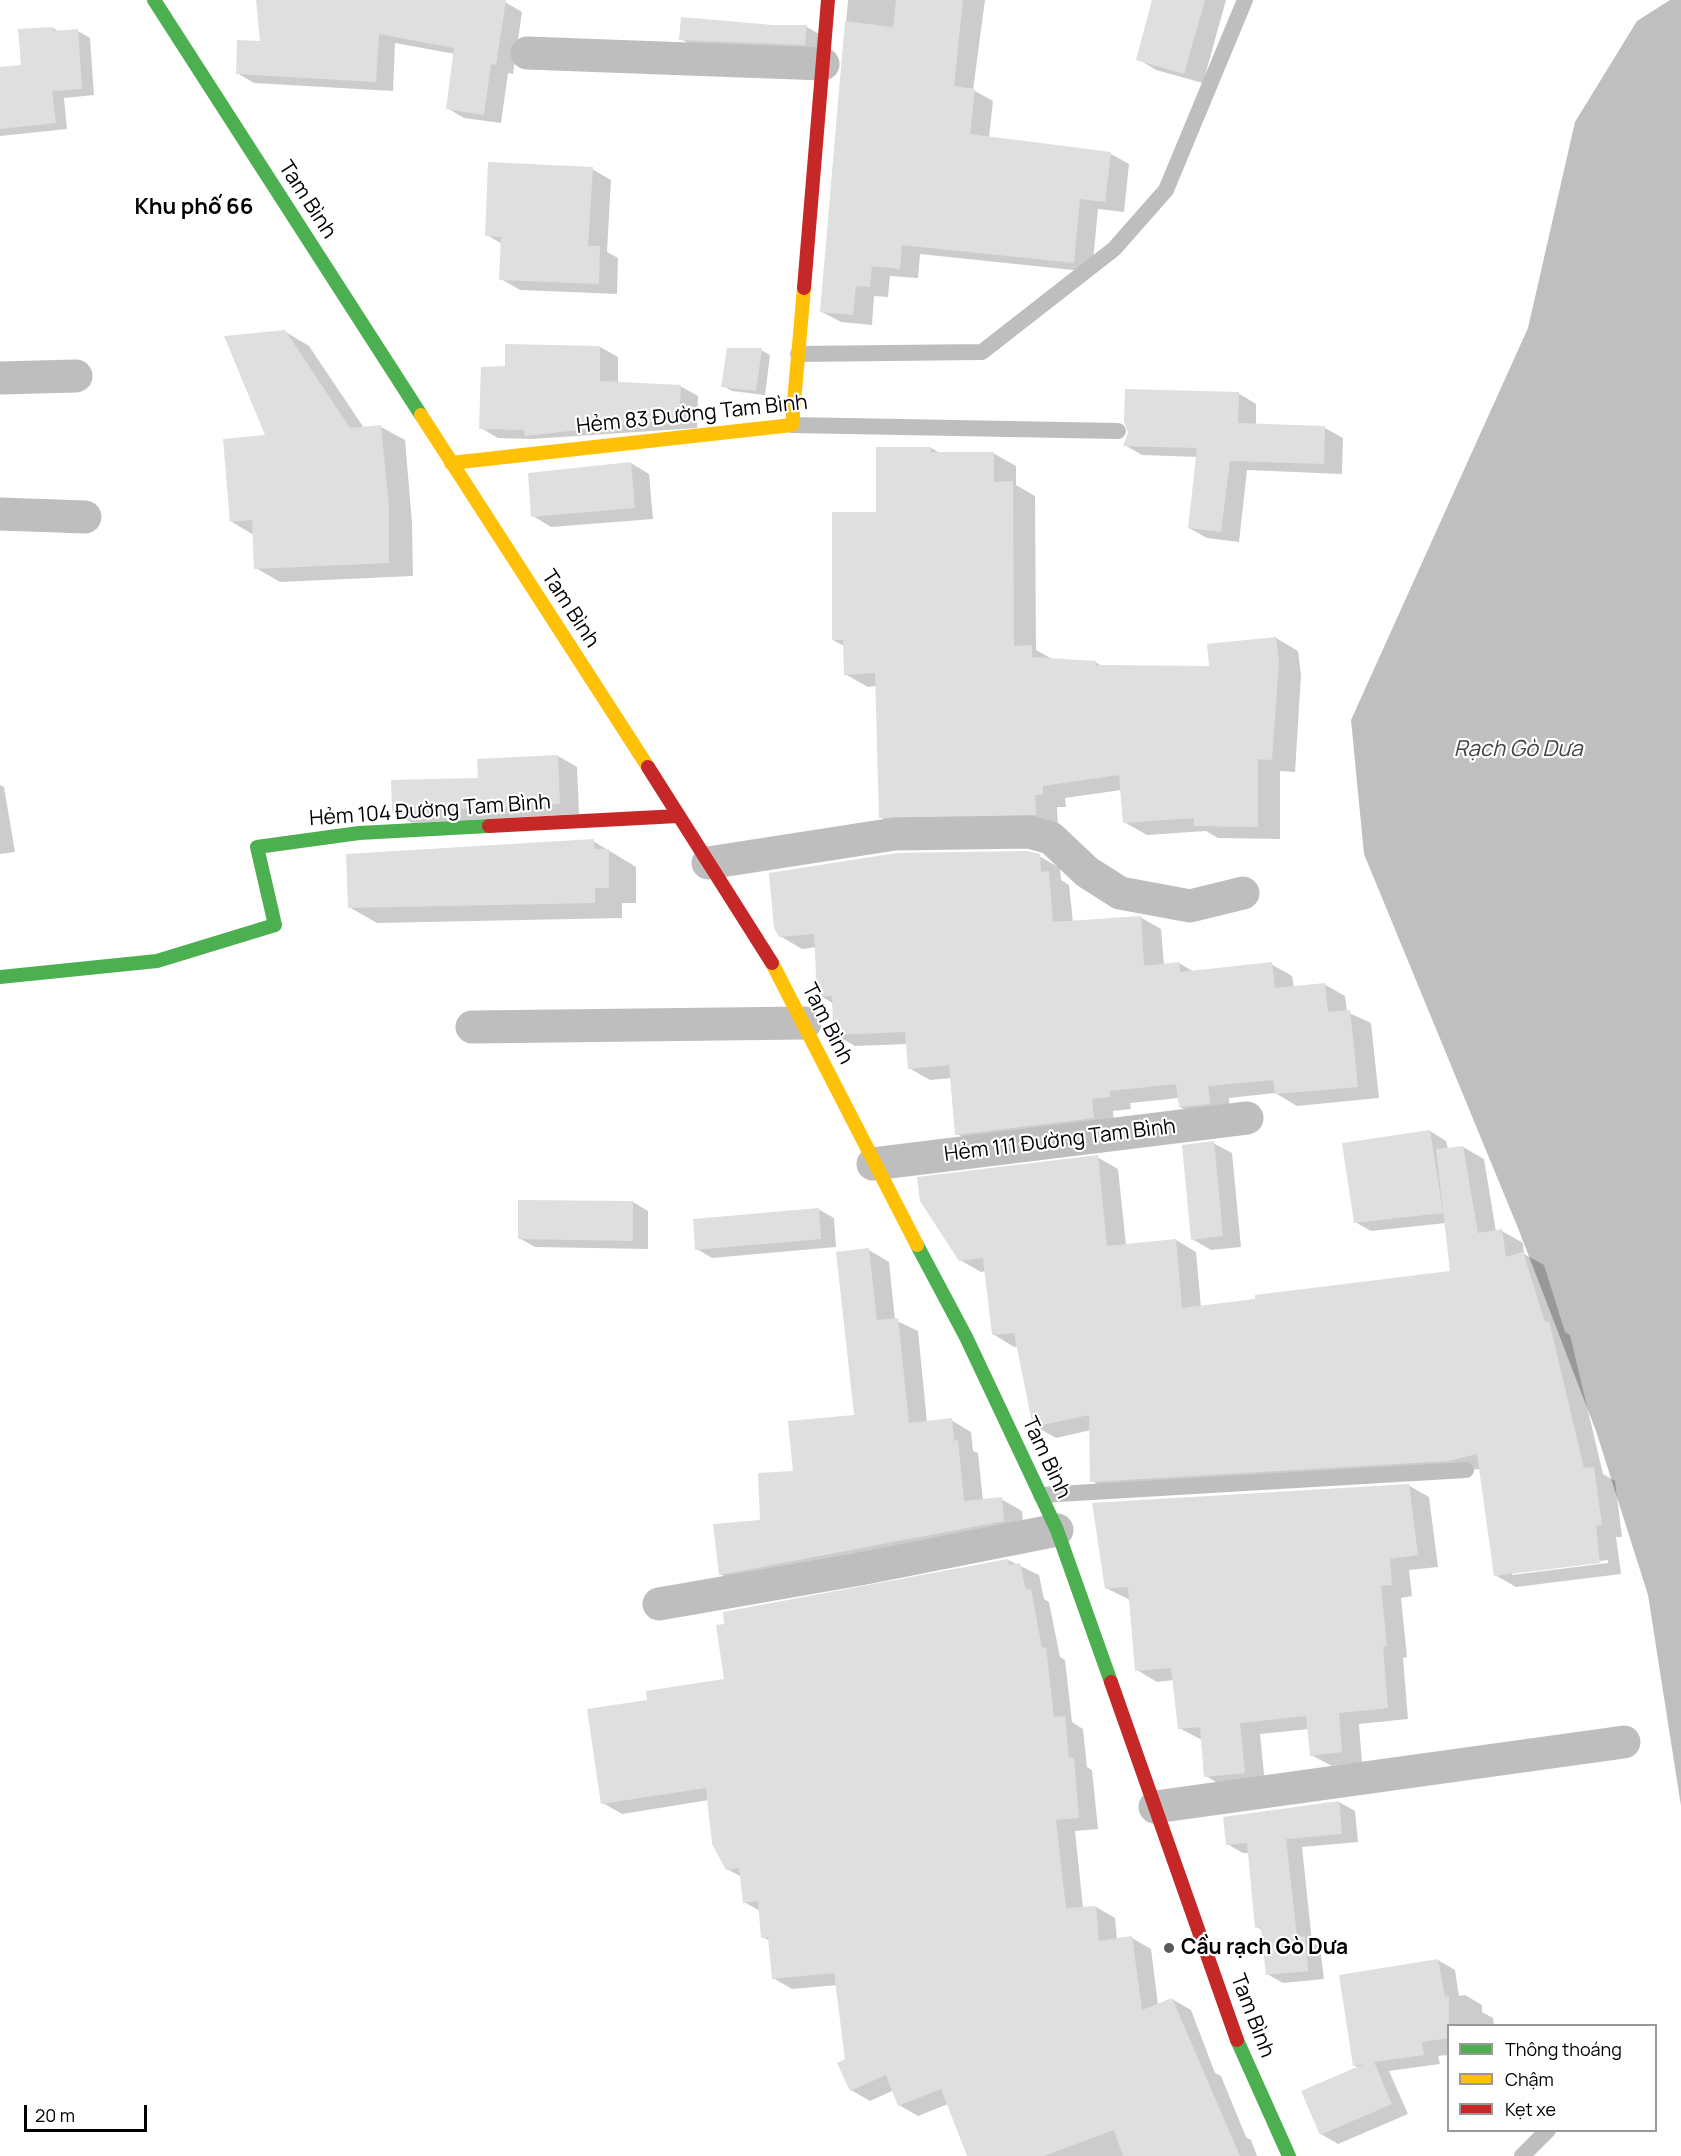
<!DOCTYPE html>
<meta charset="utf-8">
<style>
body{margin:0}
#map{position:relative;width:1681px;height:2156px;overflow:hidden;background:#fff;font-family:Manrope,sans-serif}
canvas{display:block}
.legend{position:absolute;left:1447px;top:2024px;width:210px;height:108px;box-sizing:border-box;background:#fff;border:2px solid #999;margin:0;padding:8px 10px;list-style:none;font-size:18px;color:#000}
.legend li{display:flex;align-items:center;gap:12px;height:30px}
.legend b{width:30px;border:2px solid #999}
.scale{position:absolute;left:24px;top:2105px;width:123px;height:27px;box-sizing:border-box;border:3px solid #000;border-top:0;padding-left:8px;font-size:18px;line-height:21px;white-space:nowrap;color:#000;-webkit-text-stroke:4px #fff;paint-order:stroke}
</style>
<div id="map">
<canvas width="1681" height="2156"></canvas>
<ul class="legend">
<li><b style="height:8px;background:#4caf50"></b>Thông thoáng</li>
<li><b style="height:8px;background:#ffc107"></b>Chậm</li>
<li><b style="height:8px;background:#c62828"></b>Kẹt xe</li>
</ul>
<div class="scale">20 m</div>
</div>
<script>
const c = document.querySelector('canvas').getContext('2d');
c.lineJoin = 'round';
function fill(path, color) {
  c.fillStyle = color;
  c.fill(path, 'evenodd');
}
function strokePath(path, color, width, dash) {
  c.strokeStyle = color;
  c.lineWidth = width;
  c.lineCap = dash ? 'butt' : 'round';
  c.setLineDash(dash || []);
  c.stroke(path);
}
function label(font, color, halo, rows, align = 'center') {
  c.font = font + ' Manrope,sans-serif';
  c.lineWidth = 4.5;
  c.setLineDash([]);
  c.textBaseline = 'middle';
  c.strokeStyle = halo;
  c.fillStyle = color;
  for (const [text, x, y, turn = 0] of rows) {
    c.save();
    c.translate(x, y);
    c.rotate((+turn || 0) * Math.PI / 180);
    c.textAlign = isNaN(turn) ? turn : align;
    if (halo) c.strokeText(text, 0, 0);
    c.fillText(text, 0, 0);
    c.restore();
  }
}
fill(new Path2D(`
 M1670 0H1681V1806L1648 1595 1596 1431 1518 1228 1364 854 1351 720 1528 328 1575 122 1637 21Z`), '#bfbfbf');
fill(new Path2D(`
 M258 0 505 2 522 12 513 74 508 73 501 123 464 118 447 108 455 54 395 43 393 91 254 83 237 73 261 43Z
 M848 0H985L973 90 993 101 989 138 1111 154 1129 164 1124 212 1098 209 1092 272 920 254 918 278 890 276 888 297 874 296 872 325 841 322 822 312Z
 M1154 0H1226L1203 83 1156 70 1138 59Z
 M773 27H807L824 37 822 54 698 49 681 39Z
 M53 28 59 32 78 31 90 38 94 95 64 98 67 129 0 136V68L22 66Z
 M592 169 611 180 607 252 618 258 617 294 520 290 501 279 502 244 487 235Z
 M284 331 309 346 364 428 381 427 405 440 412 523 413 576 280 582 256 568 254 535 232 522 267 437Z
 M600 347 618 357V384L680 386 698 396 697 428 532 439 498 438 481 428 506 367Z
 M761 350 770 355 765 395 732 391 723 386Z
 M1238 393 1256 404V425L1325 428 1343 438 1342 474 1247 470 1239 542 1207 538 1189 528 1198 457 1142 455 1125 445 1130 432Z
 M931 448 940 453H993L1016 466V485L1035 496 1036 650 1054 660 1095 662 1102 666 1211 668 1276 638 1298 651 1301 675 1295 772 1280 771V839L1218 838 1206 831 1147 835 1124 822 1121 790 1065 798 1066 807H1057L1058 827 903 830 880 817 877 686 868 687 845 674 844 646 833 640 877 513Z
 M631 463 649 474 653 519 551 527 533 516Z
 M558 756 577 767 579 814 412 823 393 812 479 779Z
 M0 785 4 787 15 852 0 854Z
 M593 841 636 867V903H622V918L377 923 349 907Z
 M1039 856 1060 868 1061 880 1069 885 1073 922 1140 917 1161 929 1164 965 1179 963 1194 972 1271 964 1292 976 1294 987 1324 984 1345 996 1347 1012 1371 1023 1379 1098 1297 1106 1275 1093 1229 1098 1230 1115 1201 1119 1180 1107 1179 1098 1130 1103 1131 1109 1113 1111 1114 1129 978 1146 957 1134 952 1078 930 1080 909 1068 907 1044 855 1046 834 1034V1004L819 995 817 947 802 949 780 936Z
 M1430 1131 1446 1141 1448 1149 1463 1147 1484 1159 1496 1232 1502 1231 1523 1243 1524 1254 1544 1265 1565 1332 1570 1335 1603 1474 1615 1481 1622 1537H1616L1621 1574 1516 1587 1495 1575 1480 1469 1112 1493 1092 1481 1091 1430 1056 1438 1035 1426 1018 1346 1014 1347 993 1334 986 1271 981 1272 960 1260 1097 1157 1118 1169 1126 1245 1176 1240 1196 1252 1201 1307 1452 1272 1446 1223 1371 1231 1355 1222ZM1608 1560V1563L1512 1575V1572Z
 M1213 1143 1232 1153 1241 1247 1211 1250 1192 1239Z
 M633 1202 648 1211V1249L535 1247 519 1238Z
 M818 1209 834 1218 836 1247 712 1258 697 1249Z
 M869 1250 889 1262 895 1320 918 1331 927 1422 951 1420 971 1432 973 1451 978 1453 983 1501 1001 1499 1022 1511 1024 1532 740 1585 720 1574 795 1473 855 1416Z
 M1408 1485 1429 1497 1438 1567 1409 1570 1412 1596 1401 1598 1407 1657 1403 1658 1408 1719 1359 1724 1362 1763 1332 1766 1311 1755 1309 1729 1260 1734 1265 1784 1226 1788 1206 1776 1202 1740 1179 1728 1174 1680 1157 1682 1137 1670 1130 1600 1106 1588Z
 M1008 1560 1039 1575 1044 1599 1049 1602 1060 1657 1065 1660 1072 1722 1083 1729 1087 1767 1092 1770 1098 1829 1075 1831 1083 1908 1096 1907 1115 1918 1117 1940 1132 1938 1151 1949 1158 2005 1172 1999 1191 2010 1215 2073 1221 2076 1246 2137 1251 2140 1257 2156H968L948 2104 918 2116 899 2105 894 2090 870 2101 851 2090 837 1985 792 1989 773 1978 770 1941 762 1937 760 1911 744 1902 742 1877 727 1869 709 1800 622 1814 603 1803 649 1701 726 1680Z
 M1339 1802 1355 1811 1358 1842 1302 1847 1312 1942 1320 1947 1324 1979 1283 1983 1267 1974 1263 1931 1257 1927 1249 1853H1243L1227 1844Z
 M1438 1960 1455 1970 1459 1996 1465 1995 1482 2005V2012L1493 2018 1494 2026H1448V2055L1438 2056 1440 2064 1389 2071 1408 2114 1338 2144 1321 2134 1359 2068 1354 2065Z`), '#0003');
fill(new Path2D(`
 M256 0H506L496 65 491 64 484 115 446 109 454 48 379 34 376 82 236 74 237 40 260 41Z
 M896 0H963L954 86 975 89 970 134 1111 152 1105 202 1080 199 1074 263 902 245 900 269 872 266 870 287 856 286 853 315 820 312 845 21 893 27Z
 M1152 0H1205L1184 74 1136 60Z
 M681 17 773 25H807L805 45 679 40Z
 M53 27V31L78 29 82 89 52 91 56 123 0 129V67L21 65 18 29Z
 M488 162 593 167 588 246H600L599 284 499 280 501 237 485 236Z
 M285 330 350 428 381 425 389 508V563L254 569 252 520 230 522 223 439 265 435 224 336Z
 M505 344 600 346V381L681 385 679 419 525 436 524 430 479 429 481 367 505 366Z
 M727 348H762L756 391 721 387Z
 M1125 389 1239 392 1238 423 1325 426 1324 464 1230 461 1221 532 1188 528 1197 448 1123 446 1128 432 1124 422Z
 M876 447H931V452H994V482L1013 481 1014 646 1032 645V657L1096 661V665L1209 666 1207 644 1276 637 1279 661 1272 760 1258 759V827L1194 826V818L1123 823 1119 775 1043 786V795H1035L1036 815 879 818 875 673 844 675 843 640H832V512H876Z
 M631 462 635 508 531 517 528 473Z
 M558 755 560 804 392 812 391 780 478 778 477 759Z
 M594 839V849H609V888H595V903L348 908 346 854Z
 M1027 851 1040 854 1041 872 1049 871 1053 922 1141 916 1144 966 1179 962 1180 972 1272 962 1275 988 1325 983 1328 1012 1350 1010 1358 1087 1275 1094 1273 1080 1208 1086 1210 1104 1179 1107 1176 1084 1110 1091V1097L1092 1099 1094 1118 955 1135 949 1065 908 1069 905 1032 833 1035 832 996H817L814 934 779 937 774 928 769 873 897 853Z
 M1430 1130 1443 1213 1354 1223 1342 1143Z
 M1214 1141 1223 1236 1191 1240 1182 1145Z
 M1463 1146 1478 1233 1502 1229 1506 1257 1523 1252 1545 1322 1549 1321 1584 1468 1594 1467 1602 1525 1596 1526 1600 1563 1494 1576 1477 1454 1448 1461 1090 1482 1089 1415 1033 1427 1014 1333 992 1335 983 1258 959 1261 920 1201 917 1177 1098 1155 1107 1246 1176 1239 1182 1308 1255 1299V1295L1450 1271 1436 1149Z
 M518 1200 633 1201V1241L518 1239Z
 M819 1208 821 1239 695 1250 693 1219Z
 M869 1248 877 1320 898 1318 909 1423 952 1418 954 1441 958 1440 964 1501 1002 1497 1004 1521 719 1575 713 1524 760 1520 758 1473 793 1471 788 1421 854 1415 836 1252Z
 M1409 1484 1418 1555 1390 1559 1392 1585 1381 1586 1387 1646 1383 1647 1388 1708 1339 1713 1342 1752 1310 1756 1306 1716 1240 1723 1245 1773 1204 1777 1200 1727 1178 1729 1171 1668 1135 1671 1128 1587 1105 1589 1092 1503Z
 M1008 1559 1009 1565 1020 1563 1026 1590 1031 1589 1042 1648 1046 1647 1054 1717 1065 1716 1069 1758H1074L1079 1818 1056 1820 1066 1908 1096 1906 1099 1941 1132 1936 1142 2010 1172 1998 1240 2156H1123L1114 2130 1044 2156H967L941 2089 898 2106 886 2075 850 2091 837 2063 845 2059 834 1973 772 1979 768 1938H761L758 1901 743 1903 739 1868 726 1870 712 1844 706 1788 601 1804 587 1709 647 1700 646 1691 724 1679 716 1625 724 1624 723 1612Z
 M1339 1801 1342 1834 1286 1839 1297 1937 1305 1936 1308 1971 1266 1975 1261 1927 1255 1928 1247 1843 1226 1845 1223 1817Z
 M1438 1959 1445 1997 1449 1996V2038L1422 2042 1424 2055 1374 2062 1392 2104 1320 2135 1301 2091 1364 2064 1353 2066 1339 1975Z`), '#dfdfdf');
strokePath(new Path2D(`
 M798 354 982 352 1114 249 1166 190 1245 0
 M792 425 1118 431
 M1041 1495 1466 1470
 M1522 2156 1548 2130`), '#bebebe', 16);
strokePath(new Path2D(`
 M527 53 823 64
 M0 378 76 376
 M0 514 85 517
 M708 863 895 834 1029 832 1051 838 1087 872 1120 893 1190 906 1243 893
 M472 1027 805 1023
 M873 1164 1247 1118
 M659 1604 860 1569 1057 1530
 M1155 1807 1624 1742`), '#bebebe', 33);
strokePath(new Path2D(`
 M154 0 421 415
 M0 977 157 961 275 925 257 847 359 833 489 826
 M917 1245 966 1337 1057 1530 1111 1682
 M1237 2040 1289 2156`), '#4caf50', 14);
strokePath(new Path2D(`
 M421 415 648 767
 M451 463 792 425 804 288
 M772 963 917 1245`), '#ffc107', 14);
strokePath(new Path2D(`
 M804 288 828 0
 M648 767 772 963
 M489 826 678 816
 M1111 1682 1237 2040`), '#c62828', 14);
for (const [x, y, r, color] of [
 [1169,1948,6,"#595959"]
]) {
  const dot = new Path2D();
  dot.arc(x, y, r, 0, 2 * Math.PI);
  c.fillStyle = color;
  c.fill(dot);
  strokePath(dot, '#fff', 2);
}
label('21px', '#000', '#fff', [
 ["Tam Bình",307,200,57],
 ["Hẻm 83 Đường Tam Bình",692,415,-6],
 ["Tam Bình",570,609,57],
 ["Hẻm 104 Đường Tam Bình",430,811,-4],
 ["Tam Bình",827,1024,63],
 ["Hẻm 111 Đường Tam Bình",1060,1141,-7],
 ["Tam Bình",1046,1458,65],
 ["Tam Bình",1252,2016,69]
]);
label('bold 21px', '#000', '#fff', [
 ["Cầu rạch Gò Dưa",1181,1948]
], 'left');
label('bold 22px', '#000', '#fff', [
 ["Khu phố 66",194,208]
]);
label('italic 22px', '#444', '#fff', [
 ["Rạch Gò Dưa",1518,750]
]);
</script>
